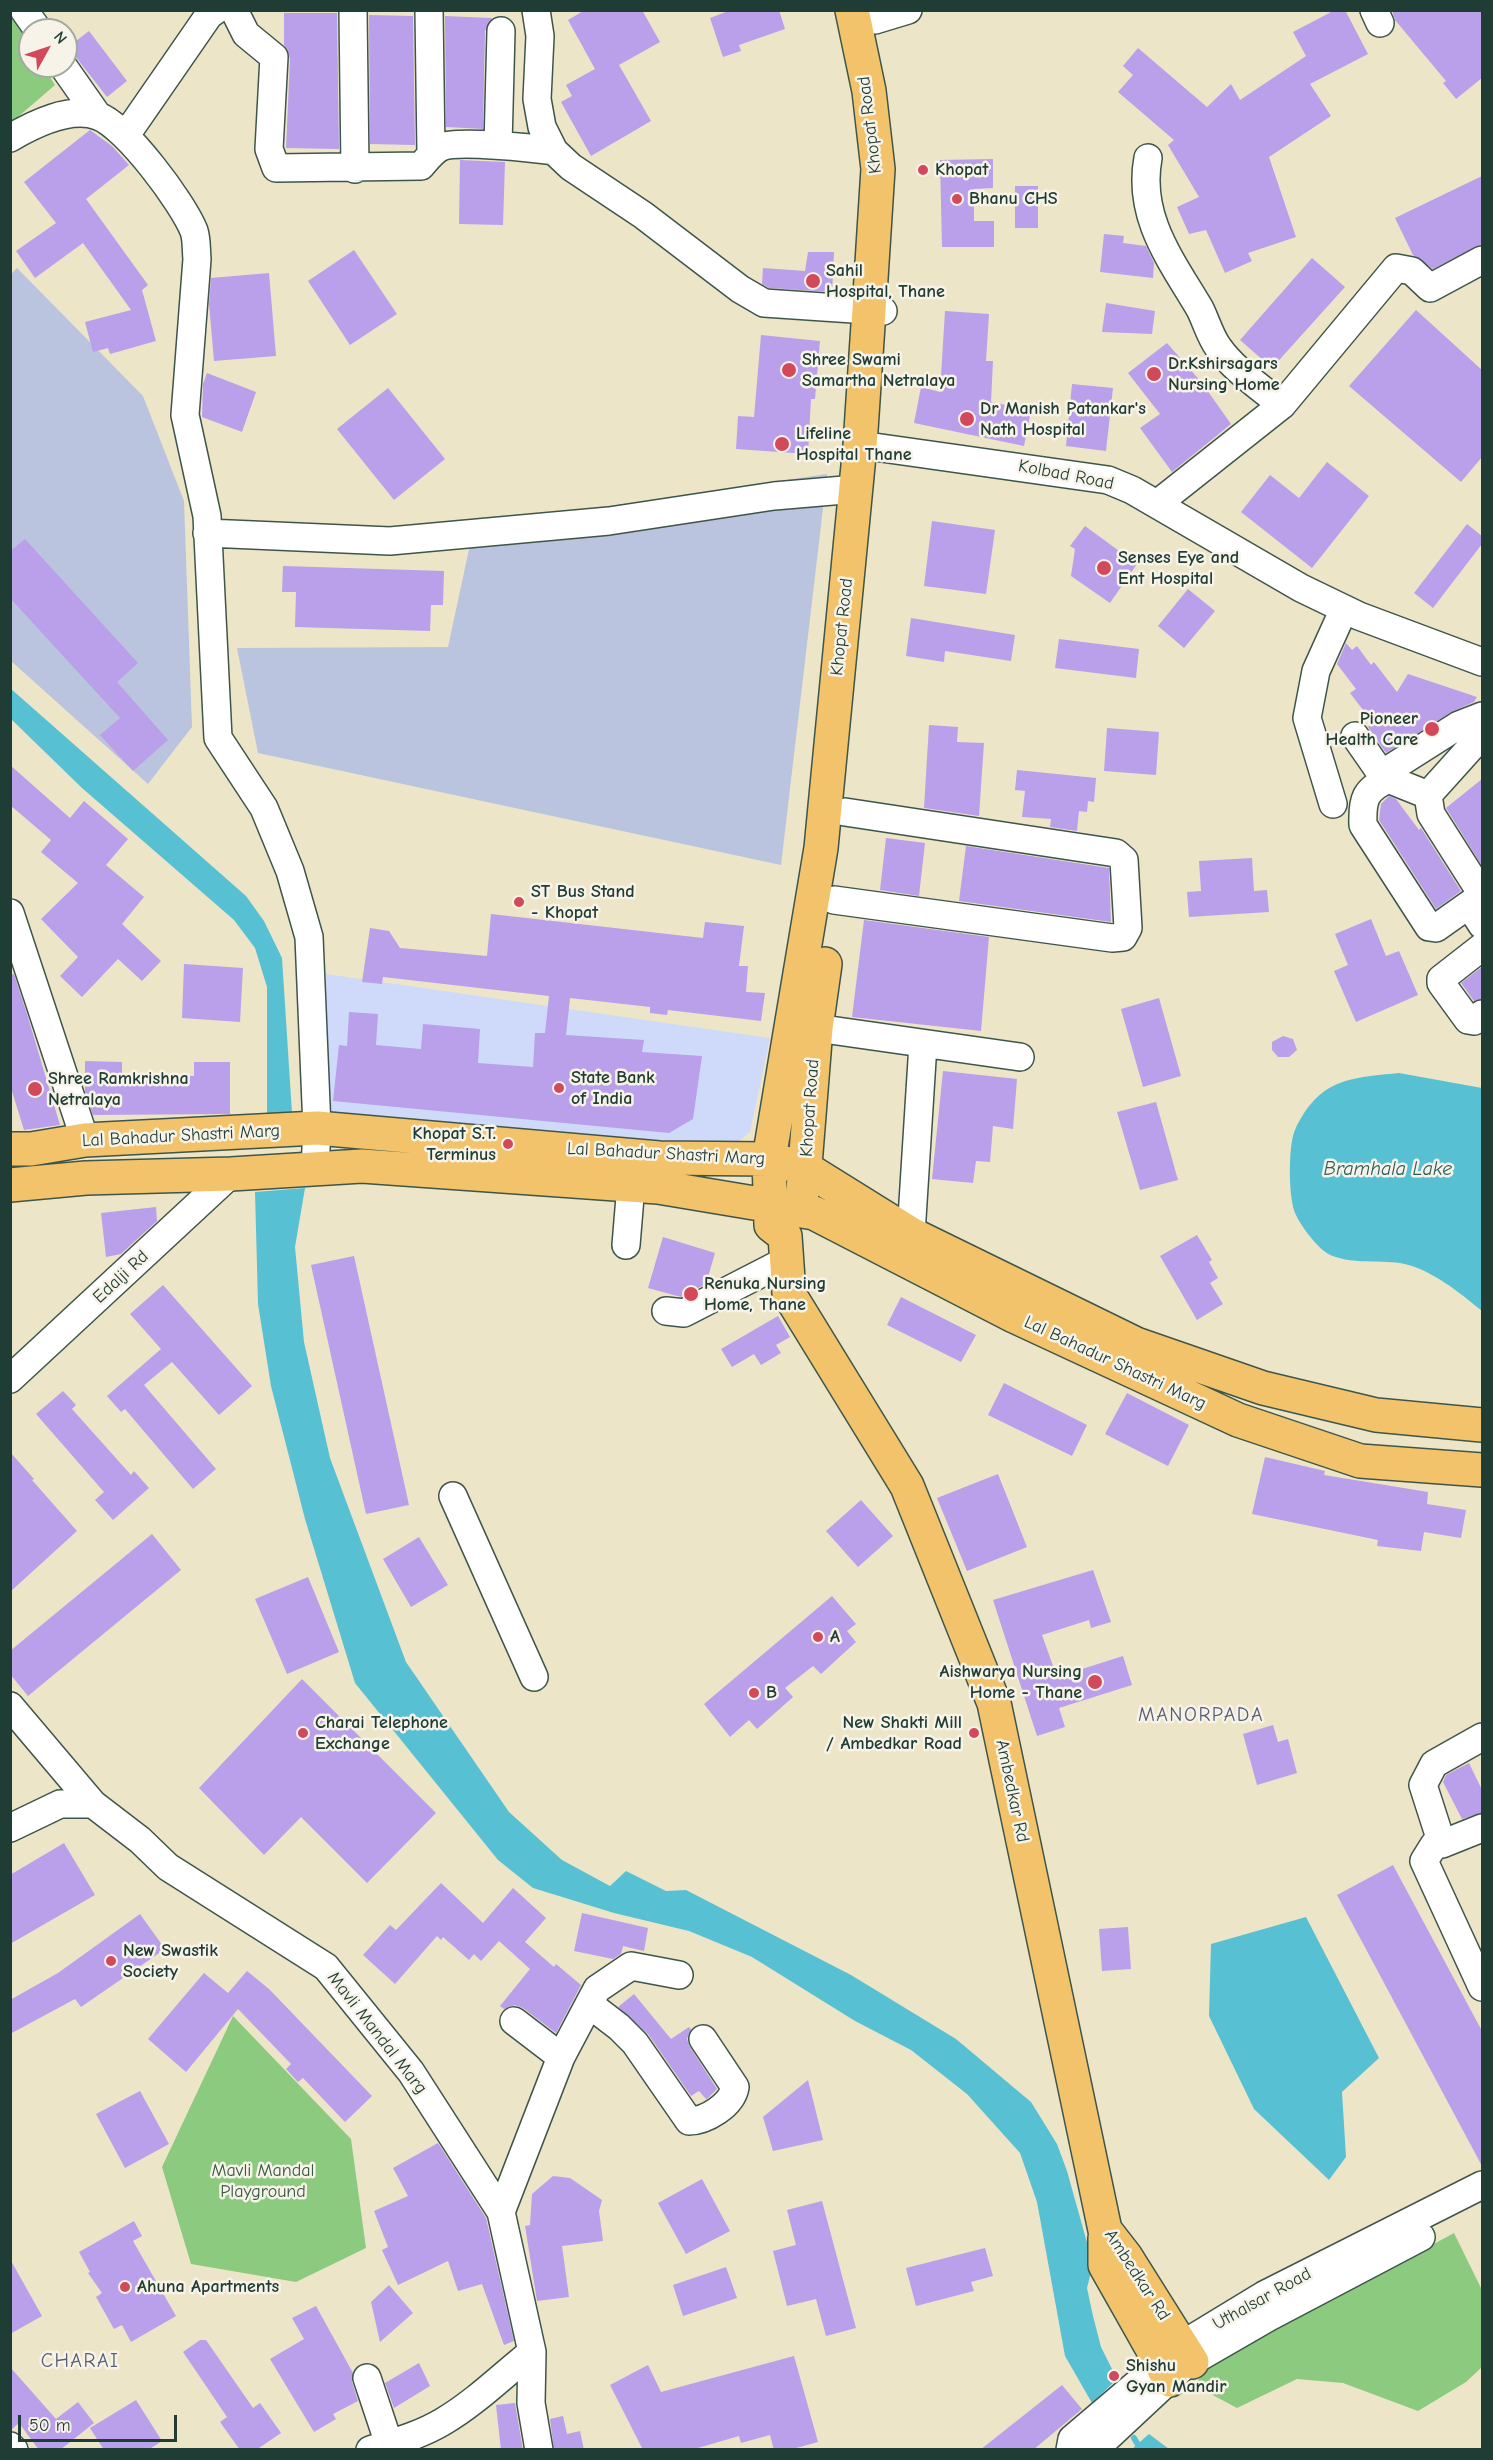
<!DOCTYPE html>
<style>
body{margin:0}
#map{position:relative;width:1493px;height:2460px;overflow:hidden;background:#ede5c8;font-family:"Comic Neue",sans-serif}
canvas{display:block}
.frame{position:absolute;inset:0;border:12px solid #1f3d34;pointer-events:none}
.north{position:absolute;left:18px;top:18px;width:60px;height:60px;box-sizing:border-box;background:#f7f3e8;border:2px solid #a1aaa0;border-radius:50%;rotate:50deg;font-size:16px;font-weight:700;line-height:24px;text-align:center;color:#1f3d34}
.north::after{content:'';display:block;margin:auto;width:21px;height:27px;background:#d1495b;clip-path:polygon(50% 0,100% 100%,50% 72%,0 100%)}
.scale{position:absolute;left:18px;top:2415px;width:159px;height:27px;box-sizing:border-box;border:3px solid #1f3d34;border-top:0;padding-left:8px;font-size:18px;line-height:21px;white-space:nowrap;color:#1f3d34;-webkit-text-stroke:4px #f7f3e8;paint-order:stroke}
</style>
<div id="map">
<canvas width="1493" height="2460"></canvas>
<div class="frame"></div>
<div class="north">N</div>
<div class="scale">50 m</div>
</div>
<script>
const c = document.querySelector('canvas').getContext('2d');
c.lineJoin = 'round';
function fill(path, color) {
  c.fillStyle = color;
  c.fill(path, 'evenodd');
}
function strokePath(path, color, width, dash) {
  c.strokeStyle = color;
  c.lineWidth = width;
  c.lineCap = dash ? 'butt' : 'round';
  c.setLineDash(dash || []);
  c.stroke(path);
}
function label(font, color, halo, rows, align = 'center') {
  c.font = font + ' "Comic Neue",sans-serif';
  c.lineWidth = 5;
  c.setLineDash([]);
  c.textBaseline = 'middle';
  c.strokeStyle = halo;
  c.fillStyle = color;
  for (const [text, x, y, turn = 0] of rows) {
    c.save();
    c.translate(x, y);
    c.rotate((+turn || 0) * Math.PI / 180);
    c.textAlign = isNaN(turn) ? turn : align;
    if (halo) c.strokeText(text, 0, 0);
    c.fillText(text, 0, 0);
    c.restore();
  }
}
fill(new Path2D(`
 M326 974 770 1038 750 1132 732 1147 338 1117 326 1105Z`), '#cfdafa');
fill(new Path2D(`
 M17 268 143 396 184 501 192 727 148 784 11 661 10 275Z
 M827 474 781 865 258 753 237 648 448 647 474 526Z`), '#bac4de');
fill(new Path2D(`
 M10 14 30 45V66H43L55 85 11 123Z
 M233 2016 351 2139 366 2248 296 2282 191 2264 162 2167Z
 M1454 2233 1482 2290V2367L1466 2382 1418 2411 1343 2383 1297 2379 1237 2408 1194 2385 1211 2365Z`), '#8cca80');
fill(new Path2D(`
 M10 688 246 896 264 921 282 958 292 1113 267 1117V987L255 948 234 920 82 788 11 719Z
 M1399 1073 1482 1088V1311C1460 1293 1430 1268 1400 1263 1380 1260 1341 1265 1324 1251 1315 1244 1301 1226 1296 1215 1288 1200 1288 1145 1295 1130 1319 1079 1348 1078 1399 1073Z
 M305 1188 295 1247 304 1342 330 1458 406 1662 509 1812 562 1860 610 1886 626 1871 666 1891 686 1890 851 1975 956 2039 1031 2102 1057 2144 1067 2171 1093 2264 1087 2288 1093 2316 1101 2347 1117 2379 1092 2403 1065 2356 1037 2202 1020 2153 967 2094 911 2050 855 2021 752 1957 689 1931 614 1913 533 1888 498 1860 355 1683 305 1519 271 1386 258 1304 255 1192Z
 M1306 1917 1379 2058 1342 2092 1346 2157 1329 2180 1254 2109 1209 2016 1211 1944Z
 M1149 2434 1169 2449H1132Z`), '#57c1d3');
strokePath(new Path2D(`
 M1134 2438 1141 2450`), '#57c1d3', 6);
fill(new Path2D(`
 M585 10H642L660 42 619 65 651 121 591 156 561 102 572 96 566 85 595 69 568 20Z
 M731 10H779L785 29 739 45 741 51 723 57 710 18Z
 M1335 10H1345L1368 54 1310 84 1331 116 1269 157 1296 237 1248 253 1252 261 1225 273 1206 230 1189 234 1177 207 1199 197 1168 145 1174 140 1118 92 1133 75 1123 66 1138 48 1207 107 1231 84 1240 100 1306 56 1293 32Z
 M1392 10H1482V78L1456 99 1443 83 1446 81 1395 20Z
 M284 13H337L339 149 286 148 290 58 284 45Z
 M369 15 413 16 415 145 370 144Z
 M445 16 492 18 485 31 483 129 446 127Z
 M89 31 127 81 107 97 68 47Z
 M90 130 112 146 129 165 86 199 148 285 142 290 156 341 110 354 108 348 93 352 85 322 131 310 83 243 35 278 16 251 56 223 24 182Z
 M993 159V188L974 189V221H994V247H942L940 160Z
 M460 160 505 162 503 225 459 224Z
 M1482 176V244L1433 269 1413 255 1395 218Z
 M1015 186H1038V228H1015Z
 M1104 234 1124 236 1123 243 1146 246 1154 263 1153 278 1100 272Z
 M354 250 397 314 350 345 308 281Z
 M808 252H834L832 292 769 288 762 284 763 268 805 271Z
 M1312 258 1345 287 1272 368 1240 340Z
 M269 273 276 356 214 361 209 304 211 278Z
 M1106 303 1155 311 1152 334 1102 332Z
 M1416 310 1482 370V457L1461 482 1349 386Z
 M945 311 989 314 986 361H993L991 402 1031 410 1024 446 914 423 921 387 940 392Z
 M761 335 820 341 815 399H811L808 454 736 449 738 416 754 417Z
 M1167 343 1202 383 1231 424 1172 472 1140 428 1160 414 1128 373Z
 M207 373 256 392 242 432 202 417 203 384Z
 M1072 384 1113 388 1106 451 1066 446Z
 M388 388 445 459 394 500 337 429Z
 M1327 462 1369 496 1312 568 1241 512 1270 475 1299 498Z
 M932 521 995 530 986 594 924 586Z
 M1467 524 1482 536V544L1433 608 1414 593Z
 M1085 526 1137 564 1110 603 1071 576 1075 549 1070 546Z
 M25 539 138 663 117 682 168 740 133 771 100 735 120 718 10 598V551Z
 M283 566 444 571 443 605H431L430 631 295 627 296 592H282Z
 M1188 589 1215 611 1184 648 1158 626Z
 M911 618 1015 635 1011 661 945 651 944 662 906 656Z
 M1059 639 1139 649 1136 678 1055 668Z
 M1346 643 1352 650 1357 646 1371 665 1374 662 1397 692 1408 674 1477 697 1474 702 1451 712 1386 753 1368 727 1373 723 1350 693 1356 689 1337 664Z
 M929 725 958 727 957 742 984 743 979 816 924 808Z
 M1107 728 1159 732 1156 775 1104 771Z
 M10 765 70 818 84 801 128 839 106 865 144 897 122 924 161 961 142 981 118 959 82 997 60 976 78 957 41 919 78 883 41 852 51 840 10 805Z
 M1017 770 1096 778 1094 802 1088 801 1087 812 1079 811 1077 831 1050 827 1051 819 1022 817 1025 791 1015 790Z
 M1482 779V866L1446 808Z
 M1389 796 1396 799 1419 830 1421 828 1461 891 1436 909 1379 820 1381 804Z
 M886 838 925 843 919 896 880 890Z
 M966 846 1109 868 1111 922 959 901Z
 M1252 858 1254 891 1267 890 1269 912 1189 917 1187 892 1201 891 1199 861Z
 M491 914 703 938 705 922 744 926 739 966H748L746 992 765 993 761 1021 668 1010 667 1015 650 1013V1007L570 998 566 1035 644 1040 642 1052 702 1056 693 1119 669 1133 333 1101 339 1045 347 1046 349 1012 378 1014 376 1045 421 1049 423 1024 480 1029 478 1063 533 1067 535 1033H545L549 996 383 977 382 984 362 982 370 928 389 931 400 948 487 956Z
 M1371 919 1386 956 1399 951 1418 995 1356 1022 1334 971 1348 965 1335 934Z
 M864 920 989 937 981 1031 852 1017Z
 M184 964 243 968 240 1022 182 1018Z
 M1482 967V999L1474 1001 1461 983Z
 M14 974 27 1014 60 1125 24 1130 10 1085V975Z
 M1159 998 1181 1076 1143 1087 1121 1009Z
 M1283 1036 1293 1039 1297 1050 1289 1057H1278L1272 1050V1042Z
 M85 1061 122 1062V1075L194 1076V1062H230V1114L93 1115 85 1091Z
 M943 1071 1017 1079 1013 1129 993 1126 990 1162 976 1161 973 1183 932 1179Z
 M1156 1102 1178 1180 1140 1190 1117 1112Z
 M156 1207 157 1221 121 1254 106 1257 101 1213Z
 M1197 1235 1212 1260 1209 1262 1218 1278 1210 1283 1223 1304 1197 1320 1160 1256Z
 M663 1237 715 1253 706 1284 681 1297 648 1288Z
 M354 1256 409 1505 366 1514 311 1265Z
 M163 1285 252 1386 219 1415 172 1362 144 1385 216 1469 193 1489 125 1409 121 1412 107 1396 161 1349 130 1314Z
 M901 1297 976 1335 961 1362 887 1325Z
 M778 1316 790 1337 776 1345 781 1353 761 1365 754 1354 732 1367 721 1349Z
 M1004 1383 1087 1425 1072 1456 988 1415Z
 M63 1391 76 1405 72 1409 131 1475 134 1471 149 1488 113 1520 95 1500 104 1492 36 1414Z
 M1127 1393 1189 1425 1168 1466 1105 1434Z
 M10 1452 34 1479 32 1480 77 1531 10 1592Z
 M1265 1457 1325 1471 1324 1475 1428 1492 1427 1504 1466 1510 1461 1538 1424 1532 1421 1551 1377 1546 1378 1540 1252 1514Z
 M998 1474 1027 1547 967 1571 937 1498Z
 M861 1500 893 1536 858 1567 826 1531Z
 M152 1534 181 1570 28 1696 10 1674V1651Z
 M419 1537 448 1585 411 1607 383 1559Z
 M1093 1570 1111 1622 1091 1628 1089 1620 1042 1635 1057 1677 1123 1656 1132 1685 1059 1708 1065 1727 1037 1736 993 1600Z
 M308 1577 339 1652 287 1674 255 1599Z
 M832 1596 856 1624 847 1631 856 1642 821 1674 813 1666 785 1688 793 1697 757 1729 749 1720 730 1737 704 1704Z
 M302 1679 436 1813 367 1883 301 1817 264 1855 199 1788Z
 M1273 1725 1278 1742 1288 1739 1297 1773 1257 1785 1243 1734Z
 M1469 1763 1482 1790V1813L1462 1819 1443 1782 1446 1775Z
 M64 1843 95 1895 10 1944V1875Z
 M1393 1865 1482 2031V2166L1337 1895Z
 M441 1883 483 1923 513 1888 546 1918 525 1942 554 1967 556 1964 581 1985 556 2033 523 2008 515 2005 504 2009 500 2006 530 1969 499 1941 481 1961 474 1954 469 1960 443 1937 441 1940 437 1936 395 1984 363 1955 390 1925 396 1930Z
 M582 1913 648 1928 644 1951 623 1946 621 1954 613 1959 574 1951Z
 M140 1914 165 1949 81 2007 75 1999 10 2034V2000L58 1973Z
 M1128 1927 1131 1969 1102 1971 1099 1929Z
 M247 1971 269 1989 372 2096 345 2122 303 2078 298 2082 286 2069 291 2064 238 2009 186 2072 148 2039 204 1973 228 1993Z
 M634 1994 671 2039 689 2027 691 2029 687 2039 690 2047 717 2089 708 2098 706 2099 699 2091 691 2096 648 2034 618 2007Z
 M808 2080 823 2140 773 2151 763 2117Z
 M140 2091 169 2144 125 2168 96 2114Z
 M438 2143 486 2218 514 2341 504 2345 482 2284 458 2291 448 2261 398 2285 382 2250 388 2247 374 2211 408 2196 393 2168Z
 M553 2176 570 2178 602 2200 599 2211 603 2241 562 2246 569 2297 537 2301 525 2226 530 2225 532 2194Z
 M702 2179 730 2231 686 2254 658 2203Z
 M822 2201 856 2328 826 2336 816 2299 787 2306 773 2251 796 2245 787 2210Z
 M134 2221 142 2236 133 2241 176 2316 131 2342 122 2325 114 2329 96 2297 102 2293 88 2273 90 2272 79 2252Z
 M985 2248 993 2276 971 2282 974 2291 916 2306 906 2268Z
 M10 2259 42 2316 10 2334Z
 M726 2267 737 2298 683 2316 673 2285Z
 M389 2285 413 2313 380 2342 371 2302Z
 M316 2306 353 2373 352 2382 358 2401 333 2414 336 2419 314 2432 270 2359 304 2339 292 2318Z
 M200 2340H206L253 2408 260 2403 281 2433 256 2450H240L220 2422 227 2417 183 2352Z
 M794 2356 818 2442 789 2450H774L770 2435 741 2443 739 2436 691 2450H643L610 2385 648 2365 661 2392Z
 M419 2363 430 2386 394 2408 385 2383Z
 M10 2367 56 2419 78 2402 94 2423 60 2450H39L19 2423 10 2431Z
 M1062 2385 1082 2409 1033 2450H980Z
 M136 2400 162 2441 148 2450H104L90 2428Z
 M515 2403 523 2450H501L496 2405Z
 M563 2416 567 2434 580 2431 584 2450H554L550 2419Z`), '#ba9feb');
const minor = new Path2D(`
 M24 10 38 30
 M234 10 246 34 274 57 269 149 276 168 421 166C427 159 433 151 441 147 458 140 533 148 554 151
 M353 10 355 169
 M429 10 431 154
 M536 10 540 36 537 99 542 127 554 151 571 167 643 215 740 289 764 303 883 311
 M1374 10 1380 23
 M875 20 908 10
 M63 66 98 116
 M126 135 209 15 216 10
 M10 138C34 124 70 106 98 116 126 126 183 203 194 231 197 240 196 250 197 259L185 415 207 516 218 738 264 808 290 871 309 937 317 1128 315 1169
 M498 145 501 31
 M1148 158C1137 217 1171 260 1200 309 1206 321 1210 336 1218 347 1233 369 1261 388 1282 405
 M860 445 1108 480 1132 490 1301 588 1359 616 1482 662
 M1157 504 1282 405 1396 268 1412 271 1430 288 1482 260
 M207 533 390 541 609 521 774 496 856 489
 M1355 736 1380 772H1385L1459 725 1482 716
 M1428 795 1388 779C1365 790 1362 799 1363 825L1429 927 1436 928 1477 899 1478 888 1431 814 1428 795 1482 735
 M1333 804 1307 718 1316 671 1344 609
 M834 900 1112 938 1123 937 1128 928 1124 860 1116 853 845 812
 M1469 905 1482 925
 M10 913 85 1140
 M1482 947 1441 979V983L1468 1020 1474 1021 1482 1014
 M816 1028 1020 1057
 M911 1234 923 1044
 M626 1245 631 1185
 M666 1311 684 1313 787 1260
 M10 1379 231 1174
 M453 1496 534 1677
 M10 1706 93 1804 140 1840 168 1867 326 1967 411 2072 501 2212 532 2352 531 2403 539 2450
 M1482 1737 1434 1764 1423 1785 1442 1844 1434 1845 1424 1861 1482 1987
 M10 1828 60 1804H93
 M1442 1844 1482 1828
 M589 2004 619 2027 635 2043 689 2121C706 2121 732 2105 735 2087L703 2039
 M514 2021 561 2057
 M501 2212 561 2057 589 2004 597 1989 631 1966 679 1975
 M367 2378 389 2444
 M10 2446 14 2450
 M370 2450C395 2442 421 2435 444 2421 476 2402 503 2375 532 2352
 M1070 2450 1072 2439 1185 2343 1264 2295 1482 2185
 M1094 2450 1184 2366 1269 2317 1421 2237`);
const major = new Path2D(`
 M10 1149H31L85 1140 317 1128 659 1158 769 1159 805 1168 911 1234 1136 1344 1263 1388 1376 1415 1482 1425
 M10 1185 86 1178 231 1174 362 1166 658 1187 814 1213 1014 1316 1238 1420 1360 1461 1482 1470
 M803 1190 816 1028 825 964
 M785 1236 771 1225 769 1159 821 848 860 445 869 310 878 169 869 91 852 10
 M785 1236 789 1294 907 1486 994 1703 1105 2230 1126 2257 1192 2362
 M1105 2238V2265L1170 2380`);
strokePath(minor, '#3e564a', 30);
strokePath(major, '#3e564a', 36);
strokePath(minor, '#fff', 27);
strokePath(major, '#f2c36a', 33);
for (const [x, y, r, color] of [
 [923,170,6,"#d1495b"],
 [957,199,6,"#d1495b"],
 [813,281,8,"#d1495b"],
 [789,370,8,"#d1495b"],
 [1154,374,8,"#d1495b"],
 [967,419,8,"#d1495b"],
 [782,444,8,"#d1495b"],
 [1104,568,8,"#d1495b"],
 [1432,729,8,"#d1495b"],
 [519,902,6,"#d1495b"],
 [559,1088,6,"#d1495b"],
 [35,1089,8,"#d1495b"],
 [508,1144,6,"#d1495b"],
 [691,1294,8,"#d1495b"],
 [818,1637,6,"#d1495b"],
 [1095,1682,8,"#d1495b"],
 [754,1693,6,"#d1495b"],
 [303,1733,6,"#d1495b"],
 [974,1733,6,"#d1495b"],
 [111,1961,6,"#d1495b"],
 [125,2287,6,"#d1495b"],
 [1114,2376,6,"#d1495b"]
]) {
  const dot = new Path2D();
  dot.arc(x, y, r, 0, 2 * Math.PI);
  c.fillStyle = color;
  c.fill(dot);
  strokePath(dot, '#f7f3e8', 2);
}
label('18px', '#1f3d34', '#f7f3e8', [
 ["Khopat Road",870,125,-97],
 ["Kolbad Road",1066,475,11],
 ["Khopat Road",842,627,-84],
 ["Khopat Road",810,1108,-86],
 ["Lal Bahadur Shastri Marg",181,1136,-3],
 ["Lal Bahadur Shastri Marg",666,1154,3],
 ["Edalji Rd",121,1277,-43],
 ["Lal Bahadur Shastri Marg",1115,1363,25],
 ["Ambedkar Rd",1012,1791,78],
 ["Mavli Mandal Marg",377,2033,52],
 ["Ambedkar Rd",1137,2275,57],
 ["Uthalsar Road",1262,2299,-29]
]);
label('bold 18px', '#1f3d34', '#f7f3e8', [
 ["Khopat",935,170],
 ["Bhanu CHS",969,199],
 ["Sahil",826,271],
 ["Hospital, Thane",826,292],
 ["Shree Swami",802,360],
 ["Samartha Netralaya",802,381],
 ["Dr.Kshirsagars",1168,364],
 ["Nursing Home",1168,385],
 ["Dr Manish Patankar's",980,409],
 ["Nath Hospital",980,430],
 ["Lifeline",796,434],
 ["Hospital Thane",796,455],
 ["Senses Eye and",1118,558],
 ["Ent Hospital",1118,579],
 ["Pioneer",1418,719,"right"],
 ["Health Care",1418,740,"right"],
 ["ST Bus Stand",531,892],
 ["- Khopat",531,913],
 ["State Bank",571,1078],
 ["of India",571,1099],
 ["Shree Ramkrishna",48,1079],
 ["Netralaya",48,1100],
 ["Khopat S.T.",496,1134,"right"],
 ["Terminus",496,1155,"right"],
 ["Renuka Nursing",704,1284],
 ["Home, Thane",704,1305],
 ["A",830,1637],
 ["Aishwarya Nursing",1082,1672,"right"],
 ["Home - Thane",1082,1693,"right"],
 ["B",766,1693],
 ["Charai Telephone",315,1723],
 ["Exchange",315,1744],
 ["New Shakti Mill",962,1723,"right"],
 ["/ Ambedkar Road",962,1744,"right"],
 ["New Swastik",123,1951],
 ["Society",123,1972],
 ["Ahuna Apartments",137,2287],
 ["Shishu",1126,2366],
 ["Gyan Mandir",1126,2387]
], 'left');
label('18px', '#355943', '#f7f3e8', [
 ["Mavli Mandal",263,2171],
 ["Playground",263,2192]
]);
label('italic 20px', '#2d5e5c', '#f7f3e8', [
 ["Bramhala Lake",1388,1169]
]);
c.letterSpacing = '1.5px';
label('20px', '#555f74', '#f7f3e8', [
 ["MANORPADA",1201,1715],
 ["CHARAI",80,2361]
]);
c.letterSpacing = '0px';
</script>
